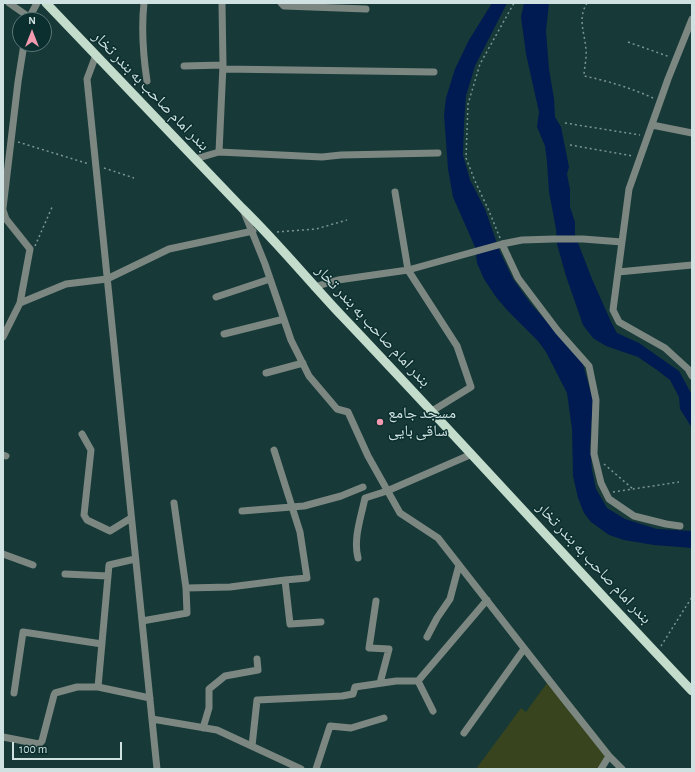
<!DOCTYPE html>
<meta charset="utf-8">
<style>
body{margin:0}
#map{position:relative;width:695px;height:772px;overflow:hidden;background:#173938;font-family:"Alegreya Sans",sans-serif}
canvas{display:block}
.frame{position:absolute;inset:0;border:4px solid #cfe2e1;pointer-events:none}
.north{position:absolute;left:12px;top:12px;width:40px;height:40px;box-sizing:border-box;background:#0b2f2e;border:1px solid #597776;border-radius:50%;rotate:0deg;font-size:11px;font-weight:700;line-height:16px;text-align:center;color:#cfe2e1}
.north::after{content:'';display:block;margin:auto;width:14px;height:18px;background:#f29ab0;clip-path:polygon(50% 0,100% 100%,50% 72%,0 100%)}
.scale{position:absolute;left:12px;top:742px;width:110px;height:18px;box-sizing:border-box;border:2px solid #cfe2e1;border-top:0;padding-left:5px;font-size:12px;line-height:14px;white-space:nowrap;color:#cfe2e1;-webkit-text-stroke:3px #0b2f2e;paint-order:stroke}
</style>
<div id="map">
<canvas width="695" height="772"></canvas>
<div class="frame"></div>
<div class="north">N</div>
<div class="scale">100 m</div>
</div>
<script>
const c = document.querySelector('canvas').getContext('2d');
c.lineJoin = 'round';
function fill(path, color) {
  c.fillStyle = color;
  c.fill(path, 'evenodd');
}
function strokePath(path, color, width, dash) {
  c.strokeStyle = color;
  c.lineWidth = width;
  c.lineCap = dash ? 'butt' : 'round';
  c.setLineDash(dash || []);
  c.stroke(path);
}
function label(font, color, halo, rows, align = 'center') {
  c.font = font + ' "Alegreya Sans","Noto Naskh Arabic",sans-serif';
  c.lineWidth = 3;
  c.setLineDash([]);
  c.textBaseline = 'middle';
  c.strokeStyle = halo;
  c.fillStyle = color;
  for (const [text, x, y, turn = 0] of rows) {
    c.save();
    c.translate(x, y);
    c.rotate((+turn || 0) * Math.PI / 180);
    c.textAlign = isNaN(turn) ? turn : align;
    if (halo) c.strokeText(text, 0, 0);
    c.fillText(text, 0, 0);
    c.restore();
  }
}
fill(new Path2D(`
 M547 683 607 756 600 769H476L521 708 526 712Z`), '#38441d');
fill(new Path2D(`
 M492 3H507L475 66 466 96 464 124 463 155 470 180 485 209 500 252 513 279 531 304 582 361 593 400 590 447 592 470 596 489 607 508 625 519 657 529 692 531V548L654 545 624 540 609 535 591 522 584 513 578 498 573 476 572 429 567 393 546 352 538 341 507 310 496 297 484 279 477 263 475 247 453 197 448 169 444 115 446 98 455 69 469 40Z
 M524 3H549L546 31 549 69 554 99 555 117 561 127 569 167 567 174 570 189V207L575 222V235L592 279 612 324 617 333 639 343 679 371 692 395V428L680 409 679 397 670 380 657 370 638 357 606 346 593 338 583 325 566 276 557 244 556 229 549 192 547 162 545 146 537 127 539 112 526 54 521 17Z`), '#001b51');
strokePath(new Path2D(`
 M587 3C577 19 585 33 586 50 587 58 584 68 584 76 608 81 631 88 653 98
 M628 42 670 57
 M565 123 640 135
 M18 142 89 164
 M570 145 633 156
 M104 168 134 178
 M277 232 316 229 347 220
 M500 238 489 211 475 181 466 158 468 104 480 64 514 3
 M35 246 53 205
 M604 464 633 489
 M613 492 679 482
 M661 646 692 597`), '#7b9594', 1.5, [2, 3]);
strokePath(new Path2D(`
 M9 3 29 17
 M144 3C141 30 143 54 147 81
 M281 3 284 6 366 9
 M692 19 668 79 629 189 613 310 619 322 665 348 688 369 692 376
 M28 20 37 3
 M96 55 87 79 157 769
 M184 66 223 65
 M223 69 434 72
 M652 125 692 133
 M219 152 223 65 222 3
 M195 159 219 152 322 157 341 155 438 153
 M395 192 408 270 457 346 471 387 432 411
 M3 208 18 82 24 44
 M3 210 6 219 30 249 20 303
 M244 212 265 264 291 340 309 376 337 409 348 412 368 456 400 513 438 538 563 698 609 756 622 769
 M502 244 518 278 558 331 589 366 596 400 594 454 601 483 609 499 634 516 666 524 680 526
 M618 272 692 265
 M314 287 338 280 408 270 502 244 522 240 554 239H583L622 242
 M216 297 270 279
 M224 334 284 319
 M3 337 20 303 66 284 107 279 169 249 253 231
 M266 373 303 363
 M82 434 91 450 84 515 87 520 110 531 131 518
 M274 450 300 532 307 578 285 580
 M3 455 6 456
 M242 511 304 506 341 496 363 487
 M3 554 33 565
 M358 558C353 539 361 517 365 498L387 491 472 454
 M135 559 109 565 98 687 150 698
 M65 574 108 576
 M186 588 230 587 285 580 290 624 321 622
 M376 601 369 648 389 649 380 683
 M142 621 187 613 186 588 174 503
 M427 637 437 618 450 599 459 565
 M418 681 433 711
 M14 693 23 632 102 644
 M152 719 217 730 301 769
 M203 728 209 708V689L225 676 258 670 257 659
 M464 733 524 649
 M3 737 39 744 42 741 54 695 55 693 77 687H98
 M252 746 257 700 342 696 353 694 355 687 396 681H418L487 600
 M316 769 330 726 351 728 384 718
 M601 769 609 756`), '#7b8780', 7);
strokePath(new Path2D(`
 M46 3 242 208C277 242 308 280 341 315 459 439 574 567 692 691`), '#c3dccc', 9);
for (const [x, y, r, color] of [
 [380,422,4,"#f29ab0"]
]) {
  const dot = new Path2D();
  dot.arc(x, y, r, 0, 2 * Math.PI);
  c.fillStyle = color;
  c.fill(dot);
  strokePath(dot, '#0b2f2e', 1.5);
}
label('16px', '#cfe2e1', '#0b2f2e', [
 ["بندر امام صاحب به بندر تخار",151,91,46],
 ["بندر امام صاحب به بندر تخار",373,326,47],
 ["بندر امام صاحب به بندر تخار",594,563,47]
]);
label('16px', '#cfe2e1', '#0b2f2e', [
 ["مسجد جامع",388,413],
 ["ساقی بایی",388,431]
], 'left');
</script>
